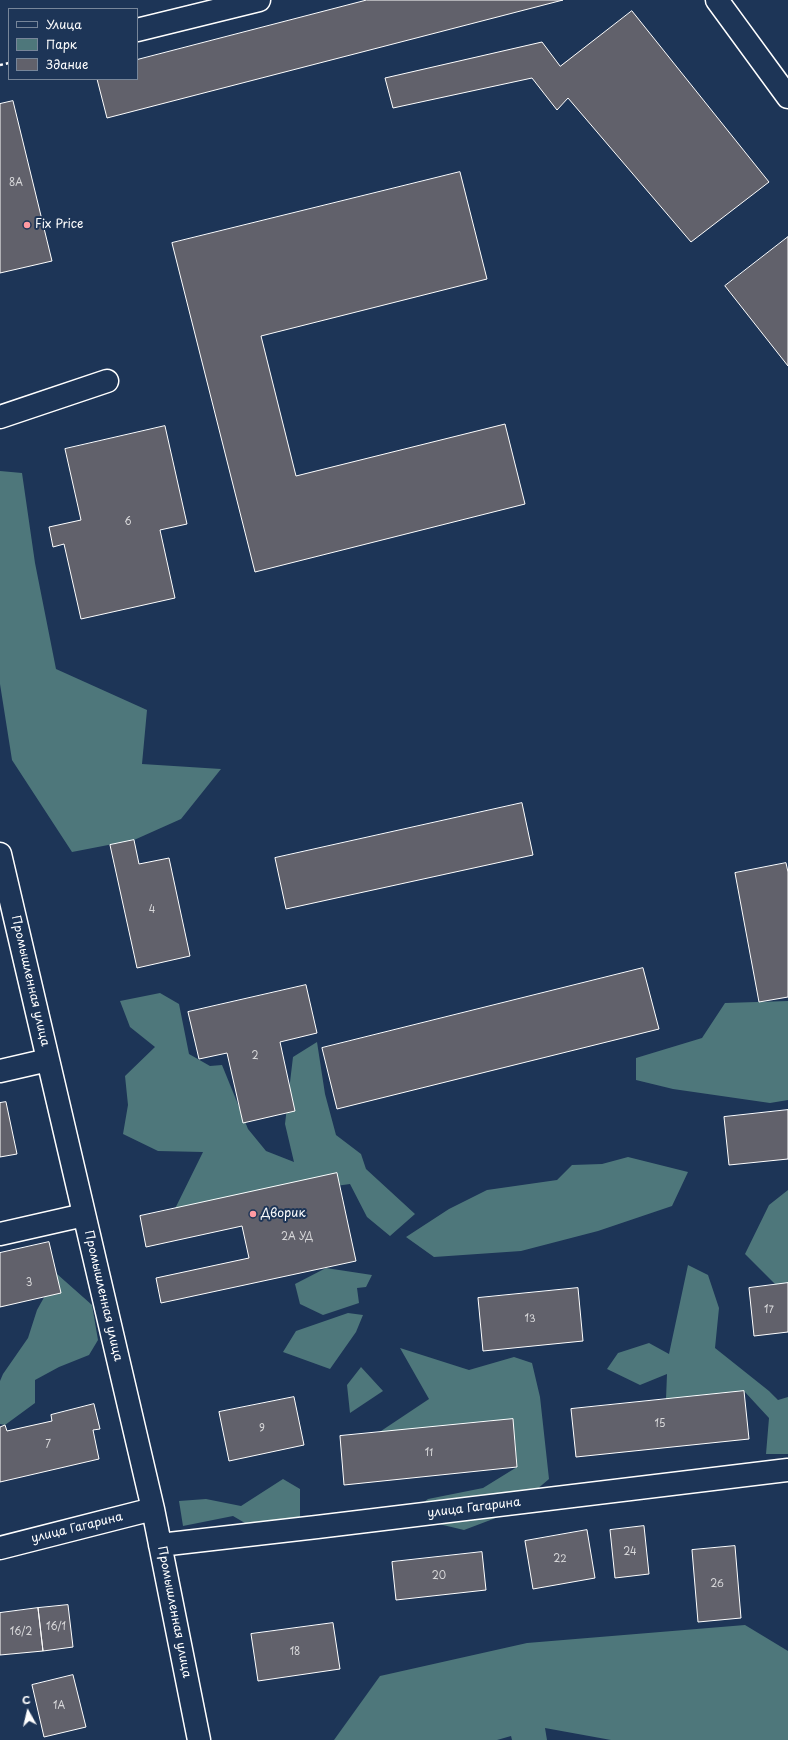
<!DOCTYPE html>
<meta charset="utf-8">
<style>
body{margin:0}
#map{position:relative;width:788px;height:1740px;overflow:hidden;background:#1d3557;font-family:"Playpen Sans",sans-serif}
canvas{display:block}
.legend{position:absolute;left:8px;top:8px;width:130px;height:72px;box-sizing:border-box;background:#1d3557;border:1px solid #77869a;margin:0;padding:5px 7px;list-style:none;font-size:12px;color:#fff}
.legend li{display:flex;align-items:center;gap:8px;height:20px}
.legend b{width:20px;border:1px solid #77869a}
.north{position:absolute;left:8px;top:1692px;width:40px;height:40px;-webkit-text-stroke:3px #1d3557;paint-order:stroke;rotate:352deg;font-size:11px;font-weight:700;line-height:16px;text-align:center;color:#fff}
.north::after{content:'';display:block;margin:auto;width:14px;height:18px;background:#fff;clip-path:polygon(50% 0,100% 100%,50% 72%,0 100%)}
</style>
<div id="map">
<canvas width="788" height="1740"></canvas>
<ul class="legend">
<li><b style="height:5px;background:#1d3557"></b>Улица</li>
<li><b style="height:11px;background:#4e777b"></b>Парк</li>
<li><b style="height:11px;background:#61616b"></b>Здание</li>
</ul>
<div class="north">С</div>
</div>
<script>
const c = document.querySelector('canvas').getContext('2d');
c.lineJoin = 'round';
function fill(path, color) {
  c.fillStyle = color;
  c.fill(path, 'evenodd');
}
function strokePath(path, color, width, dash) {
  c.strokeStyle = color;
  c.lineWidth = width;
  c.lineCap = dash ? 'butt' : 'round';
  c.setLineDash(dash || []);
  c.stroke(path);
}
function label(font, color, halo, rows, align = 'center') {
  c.font = font + ' "Playpen Sans",sans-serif';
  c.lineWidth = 4;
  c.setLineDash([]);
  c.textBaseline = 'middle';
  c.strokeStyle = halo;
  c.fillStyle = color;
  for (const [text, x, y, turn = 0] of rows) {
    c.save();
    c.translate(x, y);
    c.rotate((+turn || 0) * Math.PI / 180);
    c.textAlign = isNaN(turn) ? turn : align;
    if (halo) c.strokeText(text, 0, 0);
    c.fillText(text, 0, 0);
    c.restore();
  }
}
fill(new Path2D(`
 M0 471 22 473 35 563 56 669 147 710 142 764 221 769 181 819 134 840 72 852 12 760 0 684Z
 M160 993 179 1004 189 1054 210 1066 222 1065 248 1129 266 1151 294 1162 285 1124 293 1057 317 1042 325 1094 336 1135 361 1154 366 1169 415 1214 390 1236 367 1217 350 1184 300 1191 167 1225 203 1152 158 1151 123 1134 128 1105 125 1076 155 1047 130 1027 120 1001Z
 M788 1001V1100L770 1103 673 1089 636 1080V1058L702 1038 725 1003Z
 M628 1157 688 1172 672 1206 598 1231 521 1251 434 1257 406 1237 449 1209 487 1190 557 1180 572 1165 602 1164Z
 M788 1190V1283L776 1285 745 1254 769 1205Z
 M688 1265 708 1275 719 1308 715 1348 769 1391 778 1400 788 1397V1454H766L769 1418 744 1391 666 1399 667 1374 640 1385 607 1369 618 1353 649 1343 669 1354Z
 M326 1268 372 1275 366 1287 357 1288 359 1303 323 1315 300 1304 295 1284Z
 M57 1274 92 1305 98 1340 89 1355 59 1367 35 1380V1403L5 1425 0 1424V1381L3 1374 28 1338 37 1310Z
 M348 1313 363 1315 356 1332 330 1369 283 1352 296 1331Z
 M400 1348 469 1370 514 1357 532 1363 540 1397 549 1479 509 1513 464 1530 405 1516 428 1499 483 1488 517 1467 515 1440 491 1421 378 1433 429 1399Z
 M361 1367 383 1391 350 1413 347 1385Z
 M283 1479 300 1489V1517L262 1533 233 1516 183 1526 179 1501 206 1499 241 1506Z
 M745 1625 788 1651V1740H611L545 1728 547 1740H512L511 1736 497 1740H334L380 1676 527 1643Z`), '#4e777b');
const building = new Path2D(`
 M367 0H563L107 118 97 79H137V60Z
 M632 11 769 182 691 242 568 98 557 110 532 78 393 108 385 78 542 42 560 66Z
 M13 101 52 261 0 273V104Z
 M460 172 487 279 261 336 296 476 505 424 525 504 255 572 172 243Z
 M788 237V366L725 286Z
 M165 426 187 524 160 530 175 598 81 619 64 544 53 547 49 527 81 520 65 449Z
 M522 803 533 855 286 909 275 858Z
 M134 840 139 864 169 858 190 956 137 968 110 845Z
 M786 863 788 872V997L759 1002 735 873Z
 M643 968 659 1029 337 1109 322 1048Z
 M306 985 317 1033 280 1042 295 1111 243 1123 227 1053 199 1059 188 1012Z
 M6 1102 17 1154 0 1157V1103Z
 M788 1110V1159L729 1165 724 1117Z
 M337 1173 356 1261 161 1303 156 1278 249 1258 242 1226 146 1247 140 1216Z
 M49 1242 61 1293 0 1307V1253Z
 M788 1283V1332L754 1336 749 1288Z
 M578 1288 583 1341 483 1351 478 1298Z
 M744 1391 749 1439 576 1457 571 1409Z
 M294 1397 304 1445 229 1461 219 1412Z
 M94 1404 100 1429 93 1430 99 1459 0 1482V1427L5 1425 7 1431 52 1421 51 1415Z
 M513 1419 517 1467 344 1485 340 1436Z
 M644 1526 649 1574 615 1578 610 1530Z
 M587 1530 595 1578 533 1589 525 1541Z
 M735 1546 741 1618 698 1622 692 1550Z
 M482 1552 486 1590 396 1600 392 1562Z
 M68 1605 73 1647 43 1651 38 1608Z
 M38 1608 43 1651 0 1655V1613Z
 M333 1623 340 1669 258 1681 251 1634Z
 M73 1675 86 1727 44 1737 32 1685Z`);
fill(building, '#61616b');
strokePath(building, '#fff', 1);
const minor = new Path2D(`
 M717 0 788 97
 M137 30 259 0
 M0 417 107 381
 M0 854 153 1509 199 1740
 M0 1071 48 1060
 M0 1234 84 1215
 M160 1545 317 1527 788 1470
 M0 1548 153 1509`);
strokePath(minor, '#fff', 25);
strokePath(new Path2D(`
 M0 65 9 63`), '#fff', 2.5, [3, 3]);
strokePath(minor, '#1d3557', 22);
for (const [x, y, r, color] of [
 [27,225,4,"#ff9aa2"],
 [253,1214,4,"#ff9aa2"]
]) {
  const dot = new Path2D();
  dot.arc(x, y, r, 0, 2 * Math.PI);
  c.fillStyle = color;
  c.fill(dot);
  strokePath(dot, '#1d3557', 1.5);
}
label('10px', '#d8d8da', null, [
 ["8А",16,183],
 ["6",128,522],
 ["4",152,910],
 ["2",255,1056],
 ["2А УД",297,1237],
 ["3",29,1283],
 ["17",769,1310],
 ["13",530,1319],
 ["15",660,1424],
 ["9",262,1429],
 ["7",48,1445],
 ["11",429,1453],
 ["24",630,1552],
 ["22",560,1559],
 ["20",439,1576],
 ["26",717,1584],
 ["16/1",56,1627],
 ["16/2",21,1632],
 ["18",295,1652],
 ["1А",59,1706]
]);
label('12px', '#fff', '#1d3557', [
 ["Fix Price",35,225],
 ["Дворик",261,1214]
], 'left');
label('12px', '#fff', '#1d3557', [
 ["Промышленная улица",30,981,77],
 ["Промышленная улица",103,1296,77],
 ["улица Гагарина",474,1508,-7],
 ["улица Гагарина",77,1528,-14],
 ["Промышленная улица",174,1612,79]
]);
</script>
